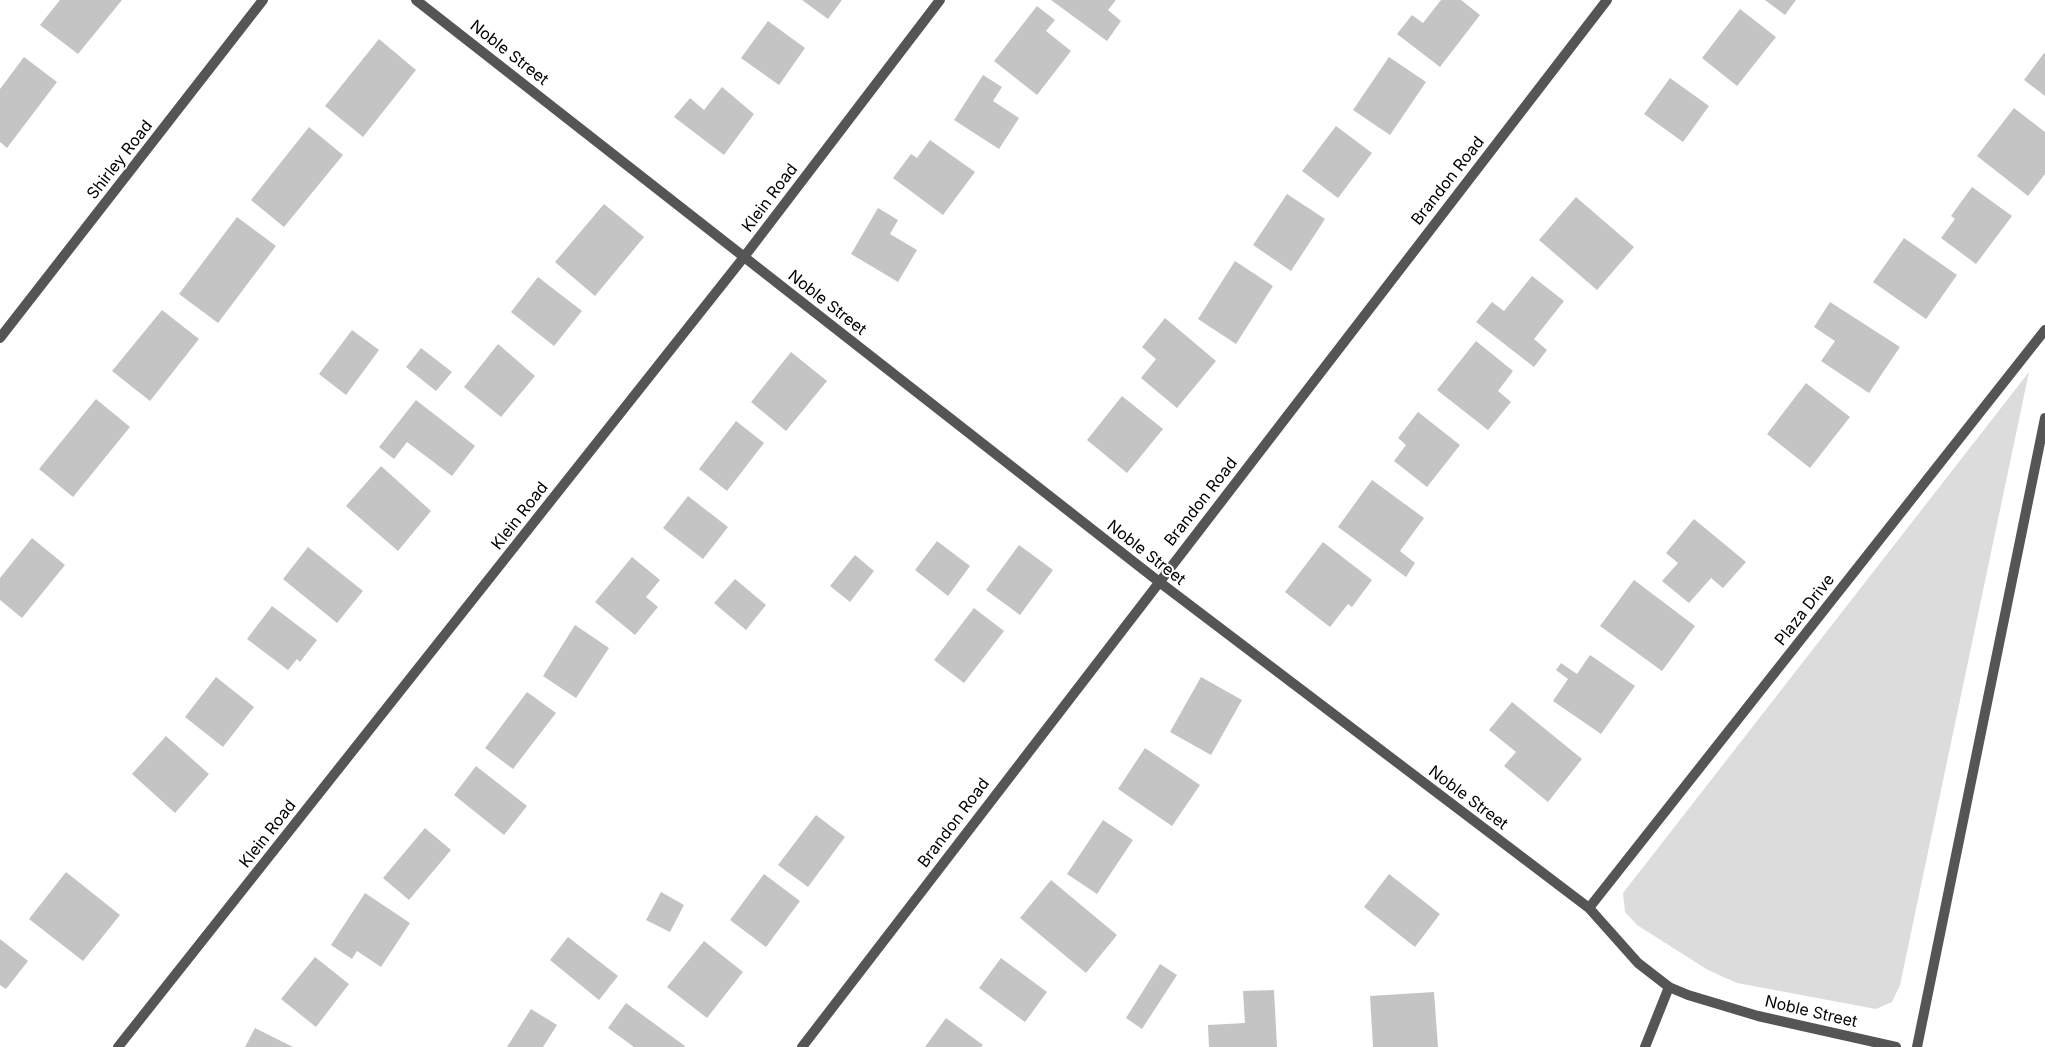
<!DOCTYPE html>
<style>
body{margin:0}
canvas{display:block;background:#fff}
</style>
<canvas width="2045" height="1047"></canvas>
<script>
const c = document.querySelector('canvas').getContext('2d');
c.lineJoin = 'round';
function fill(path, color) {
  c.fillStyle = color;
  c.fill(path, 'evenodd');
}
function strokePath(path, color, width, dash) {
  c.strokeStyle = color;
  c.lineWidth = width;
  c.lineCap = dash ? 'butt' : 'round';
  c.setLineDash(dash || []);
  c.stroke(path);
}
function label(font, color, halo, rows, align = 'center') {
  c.font = font + ' Inter,sans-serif';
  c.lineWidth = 4;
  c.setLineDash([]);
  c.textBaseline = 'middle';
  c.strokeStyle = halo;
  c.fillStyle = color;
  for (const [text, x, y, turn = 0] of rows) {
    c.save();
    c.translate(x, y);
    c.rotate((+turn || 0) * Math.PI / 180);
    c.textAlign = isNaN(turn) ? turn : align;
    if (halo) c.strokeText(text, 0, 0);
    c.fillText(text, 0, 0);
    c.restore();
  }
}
fill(new Path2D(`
 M2029 372 1900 985 1892 1002 1876 1009 1737 983 1708 970 1637 925 1625 912 1623 893Z`), '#dcdcdc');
fill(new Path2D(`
 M60 0H122L78 54 40 25Z
 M802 0H842L828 19Z
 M1051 0H1116L1108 10 1121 21 1107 41Z
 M1441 0H1461L1480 15 1440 67 1397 34 1412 15 1423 23Z
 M1765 0H1796L1785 15Z
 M1037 6 1055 20 1046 31 1071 51 1037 95 994 61Z
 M1740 9 1776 37 1737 86 1702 58Z
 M768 21 805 48 779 85 741 58Z
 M379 39 416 70 363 137 325 106Z
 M2044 53 2045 54V96L2024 80Z
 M24 57 57 82 7 148 0 142V89Z
 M1389 57 1426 82 1390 135 1353 110Z
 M983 75 1002 87 993 101 1019 118 999 149 954 120Z
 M1670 78 1709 106 1683 142 1644 114Z
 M722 87 754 114 724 155 674 117 690 98 704 110Z
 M2014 108 2045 132V174L2028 196 1977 156Z
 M1336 126 1372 153 1338 198 1302 171Z
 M309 127 343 155 284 227 251 200Z
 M930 140 975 172 943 215 893 178 911 154 917 158Z
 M1972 187 2012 216 1976 264 1941 238 1955 219 1951 216Z
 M1287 194 1325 219 1291 271 1253 245Z
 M1576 197 1634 247 1597 290 1539 240Z
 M604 204 644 237 595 296 555 262Z
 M878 208 898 220 890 234 917 250 898 282 851 254Z
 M237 217 276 246 218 323 179 294Z
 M1904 238 1957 275 1926 319 1873 282Z
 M1235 261 1273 286 1236 344 1198 319Z
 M1532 276 1564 301 1534 339 1547 350 1534 367 1476 322 1492 302 1504 311Z
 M538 277 582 311 554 346 511 312Z
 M1830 302 1900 347 1869 393 1821 361 1835 341 1814 327Z
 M162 310 199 339 150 401 112 371Z
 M1165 318 1216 361 1177 408 1141 378 1156 359 1142 347Z
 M352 330 379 350 346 395 319 374Z
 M1476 341 1513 371 1498 391 1511 402 1488 430 1437 390Z
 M498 344 535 376 501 417 464 387Z
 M421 348 452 372 436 391 406 367Z
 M791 352 827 381 786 431 751 402Z
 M1806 383 1850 417 1810 468 1767 434Z
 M1122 396 1163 429 1127 473 1087 440Z
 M96 399 130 427 73 497 39 469Z
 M416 400 475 446 452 476 407 442 394 459 379 447Z
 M1418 412 1460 445 1427 487 1394 461 1406 445 1398 438Z
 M736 421 764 443 727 491 699 469Z
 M381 466 431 511 398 551 346 506Z
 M1372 480 1424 518 1400 551 1415 563 1406 577 1338 527Z
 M688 496 728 527 703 559 663 528Z
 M1694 519 1746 562 1723 588 1711 578 1689 603 1662 581 1678 563 1666 553Z
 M32 538 65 565 22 618 0 600V578Z
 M937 541 970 566 948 596 915 570Z
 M1323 542 1372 580 1352 607 1348 604 1330 627 1285 592Z
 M1019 545 1053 570 1020 615 986 590Z
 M308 547 363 591 337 623 283 579Z
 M855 555 874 571 850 602 830 586Z
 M632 557 660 580 646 597 658 607 635 635 595 602Z
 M735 579 766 605 746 630 714 603Z
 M1634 580 1695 626 1662 671 1600 626Z
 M272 606 317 640 300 662 297 659 288 670 247 639Z
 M974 608 1004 631 964 683 934 660Z
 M575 625 609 648 576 698 543 676Z
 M1590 655 1635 686 1601 734 1553 701 1568 679 1556 670 1561 663 1577 674Z
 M216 677 254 707 223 747 185 717Z
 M1201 677 1242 700 1211 755 1170 732Z
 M527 692 556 713 513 769 485 748Z
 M1512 702 1582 759 1548 802 1504 766 1516 752 1489 730Z
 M166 736 209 774 175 813 132 774Z
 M1145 748 1200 785 1172 826 1118 789Z
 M476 766 527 806 504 835 454 795Z
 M816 815 845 837 808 887 778 865Z
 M1103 820 1133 840 1097 894 1067 874Z
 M425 828 451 850 409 900 383 878Z
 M66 872 120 915 83 961 29 919Z
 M764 874 800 901 766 947 730 920Z
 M1389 874 1440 914 1415 947 1364 907Z
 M1051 880 1117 935 1086 973 1020 918Z
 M661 892 684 905 670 932 646 920Z
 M365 893 410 923 381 967 357 951 352 959 331 945Z
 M568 937 618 976 599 1000 550 960Z
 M0 939 28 961 6 989 0 985Z
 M704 941 743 972 707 1018 667 987Z
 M315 957 349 984 316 1027 281 999Z
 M1001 958 1047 992 1025 1022 979 988Z
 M1160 964 1177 975 1142 1029 1126 1018Z
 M1274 990 1277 1047H1209L1208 1025 1245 1023 1243 991Z
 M1434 992 1438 1047H1373L1370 996Z
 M626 1003 685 1046 684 1047H634L608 1028Z
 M531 1009 557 1025 543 1047H507Z
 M946 1018 983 1045 981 1047H925Z
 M255 1028 293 1047H245Z`), '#c4c4c4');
strokePath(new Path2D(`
 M416 0 1158 581 1589 908 1638 963 1669 987 1688 995 1758 1016 1896 1047
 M0 338 263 0
 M1589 908 2045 330
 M118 1047 744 257 940 0
 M802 1047 1607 0
 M1645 1047 1669 987
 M1917 1047 2045 418`), '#555', 10);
label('16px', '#000', '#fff', [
 ["Noble Street",509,53,38],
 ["Shirley Road",120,160,-52],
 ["Brandon Road",1448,181,-52],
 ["Klein Road",770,198,-53],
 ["Noble Street",827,303,38],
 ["Brandon Road",1201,502,-52],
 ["Klein Road",520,516,-52],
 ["Noble Street",1146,553,38],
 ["Plaza Drive",1805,610,-52],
 ["Noble Street",1468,798,37],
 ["Brandon Road",954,823,-53],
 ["Klein Road",268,834,-52],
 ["Noble Street",1811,1012,13]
]);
</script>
